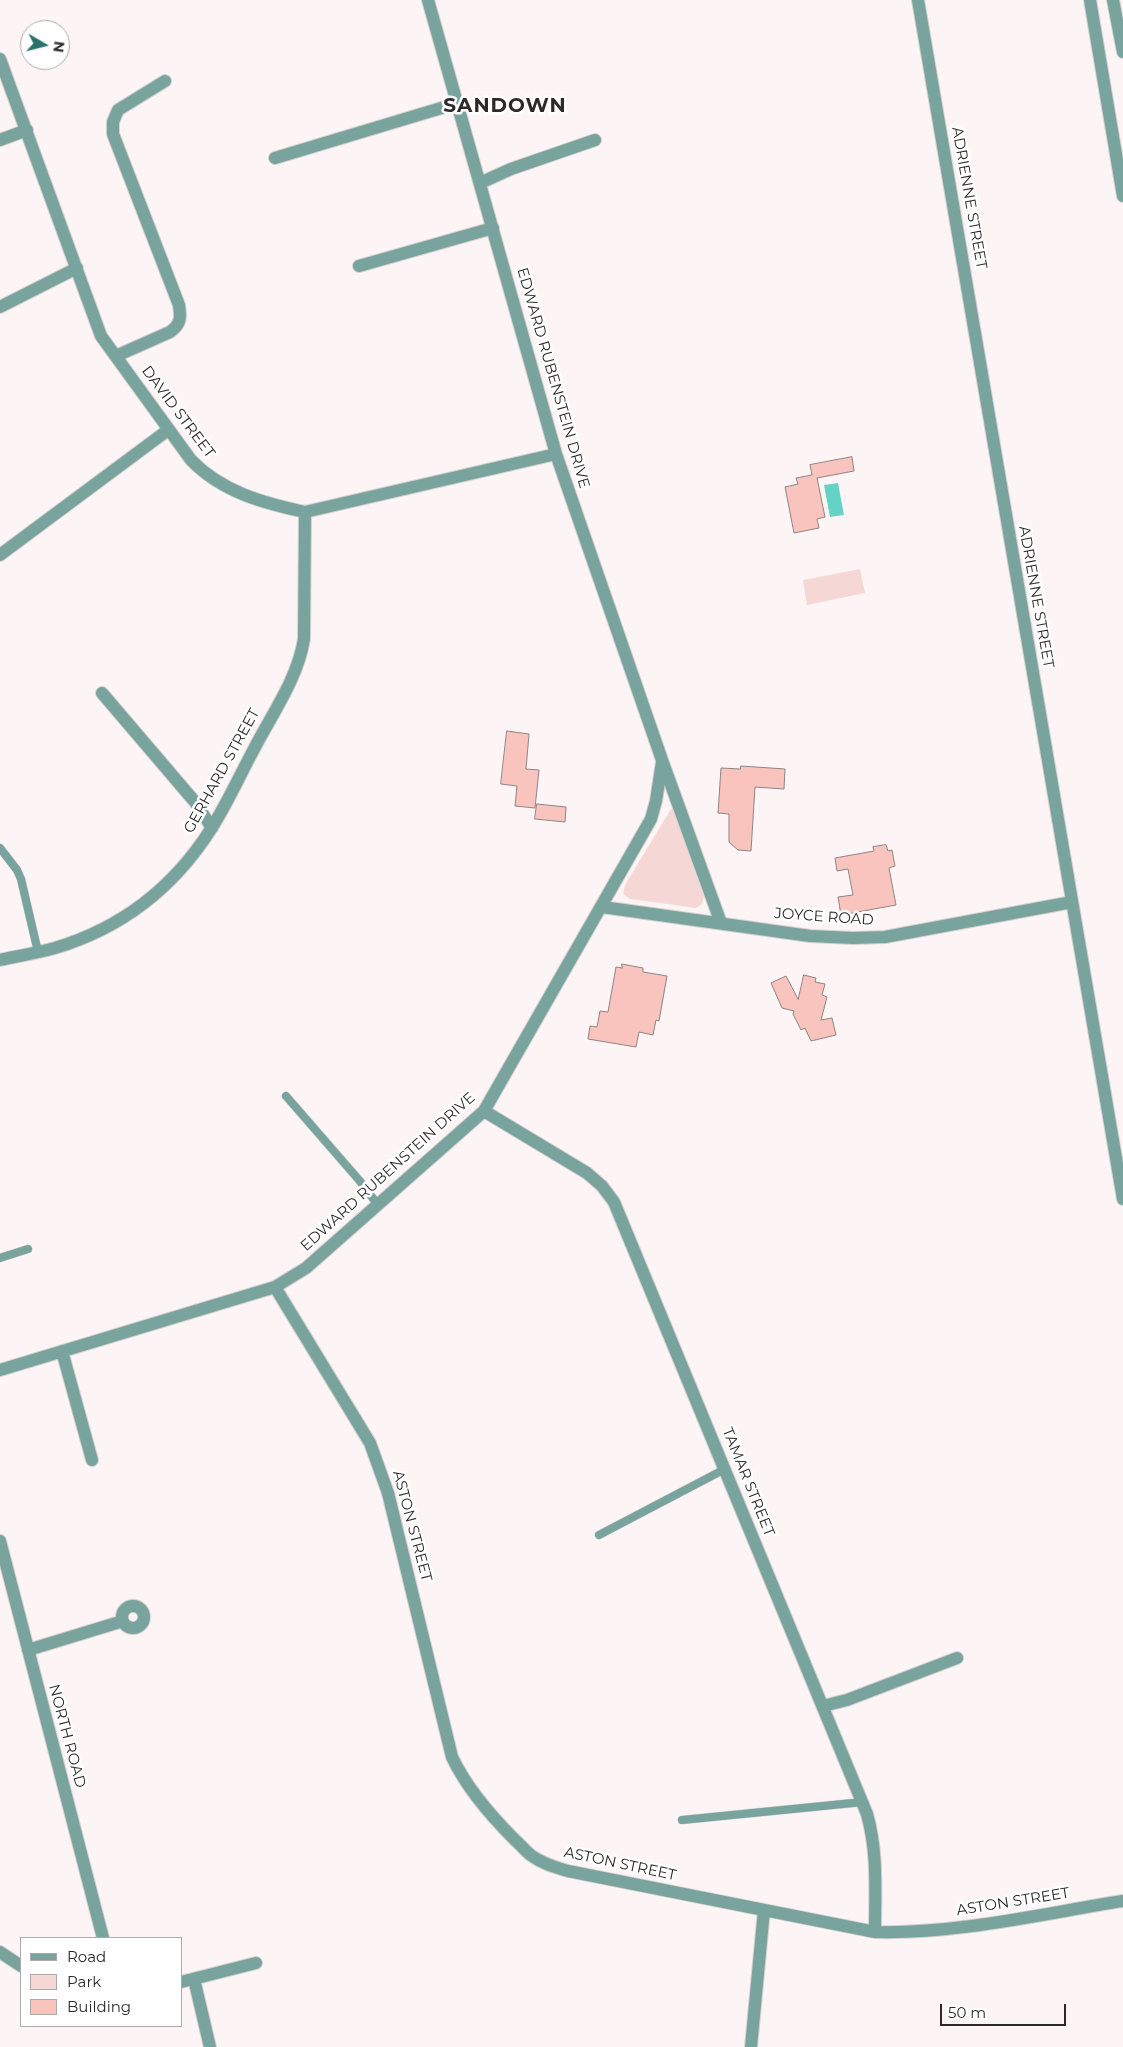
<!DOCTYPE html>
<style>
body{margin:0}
#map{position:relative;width:1123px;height:2047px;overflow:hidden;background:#fdf5f5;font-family:Montserrat,sans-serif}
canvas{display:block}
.legend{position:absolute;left:20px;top:1937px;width:162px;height:90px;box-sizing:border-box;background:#fff;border:1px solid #aba9a9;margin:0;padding:6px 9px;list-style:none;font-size:15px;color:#2c2929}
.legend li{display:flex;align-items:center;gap:10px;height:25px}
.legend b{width:25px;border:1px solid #aba9a9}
.north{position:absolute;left:20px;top:20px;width:50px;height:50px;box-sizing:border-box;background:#fff;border:1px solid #aba9a9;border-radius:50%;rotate:98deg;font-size:14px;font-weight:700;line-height:20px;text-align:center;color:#2c2929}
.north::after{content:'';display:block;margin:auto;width:18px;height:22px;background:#2b726a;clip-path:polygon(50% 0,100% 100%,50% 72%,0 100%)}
.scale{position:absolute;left:940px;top:2004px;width:126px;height:22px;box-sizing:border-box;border:2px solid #2c2929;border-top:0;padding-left:6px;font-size:15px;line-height:18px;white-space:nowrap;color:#2c2929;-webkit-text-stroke:4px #fff;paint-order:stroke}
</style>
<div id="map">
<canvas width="1123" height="2047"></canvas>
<ul class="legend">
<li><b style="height:6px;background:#79a49d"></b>Road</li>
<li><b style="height:14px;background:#f5d8d5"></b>Park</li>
<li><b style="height:14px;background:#f9c3be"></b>Building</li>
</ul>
<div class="north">N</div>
<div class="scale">50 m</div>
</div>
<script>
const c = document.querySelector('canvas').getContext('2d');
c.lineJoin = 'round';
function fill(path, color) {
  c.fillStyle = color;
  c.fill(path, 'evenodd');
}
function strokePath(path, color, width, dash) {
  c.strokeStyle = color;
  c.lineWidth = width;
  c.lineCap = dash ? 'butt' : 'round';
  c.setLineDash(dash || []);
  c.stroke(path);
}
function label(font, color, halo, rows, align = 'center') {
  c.font = font + ' Montserrat,sans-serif';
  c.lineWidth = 5;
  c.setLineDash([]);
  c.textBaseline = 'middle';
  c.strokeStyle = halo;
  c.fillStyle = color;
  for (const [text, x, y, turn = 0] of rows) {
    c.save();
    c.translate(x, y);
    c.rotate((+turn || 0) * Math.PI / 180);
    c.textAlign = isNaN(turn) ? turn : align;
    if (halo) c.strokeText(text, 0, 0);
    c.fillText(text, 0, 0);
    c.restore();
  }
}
fill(new Path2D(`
 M860 569 865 593 807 605 803 580Z
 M671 809H673L704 897 702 904 696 908 630 899 623 894 625 885Z`), '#f5d8d5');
fill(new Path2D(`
 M838 483 844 515 830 517 824 485Z`), '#64d3c5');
const building = new Path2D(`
 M852 457 854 471 817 478 825 517 817 519 819 528 794 533 785 487 798 484 796 478 812 475 810 465Z
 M507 731 529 734 526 769 539 770 535 808 515 806 517 786 501 784Z
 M741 766 785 769 784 789 755 787 751 851 738 850 729 842V814L718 813 721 768 740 769Z
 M537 804 566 807 565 822 535 819Z
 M886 845 888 851 892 850 895 866 889 868 896 905 841 915 838 897 853 895 848 869 837 871 835 858 874 851 873 847Z
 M622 964 643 968V972L667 976 659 1021 656 1020 653 1035 639 1032 636 1047 588 1039 590 1026 597 1027 600 1011 608 1012 616 967 622 968Z
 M804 975 816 978 815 982 825 984 822 995 827 997 821 1020 832 1018 836 1035 811 1041 805 1028 801 1030 793 1014 794 1011 782 1008 771 983 786 976 798 999Z`);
fill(building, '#f9c3be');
strokePath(building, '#8c8584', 1);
const service = new Path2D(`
 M0 848 17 870 21 879 38 952
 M286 1096 359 1180 378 1205
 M0 1258 28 1249
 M599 1535 725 1469
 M682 1820 863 1802`);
const minor = new Path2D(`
 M428 0 556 454 662 760 721 923
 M918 0 1123 1199
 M0 59 101 336 191 460C222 492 263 503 305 512L556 454
 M0 140 27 130
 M275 158 458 103
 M480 183 511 169 595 140
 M359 266 493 228
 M0 307 77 268
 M116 356 170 332C181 324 181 318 179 305L113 134V122L118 110 165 81
 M0 555 168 430
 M102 693 195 802 212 828
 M602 907 810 936 853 938 885 937 1072 902
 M0 960C18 956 37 953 55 948 122 928 174 887 211 829 227 804 240 775 254 749 272 714 298 678 304 639L305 512
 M484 1111 587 1173 602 1186 614 1202 867 1814C878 1853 875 1891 875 1932
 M275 1287 370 1443 388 1493 452 1757C467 1789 491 1816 515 1840 521 1845 526 1852 532 1856 543 1864 555 1867 568 1871L875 1932C958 1934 1041 1914 1123 1901
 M62 1351 92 1460
 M0 1370 275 1287 306 1268 484 1111 651 819 656 801 662 762
 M0 1541 103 1938
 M122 1617a11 11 0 1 1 22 0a11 11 0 1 1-22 0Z
 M28 1650 123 1621
 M823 1706 847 1700 957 1658
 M0 1952 21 1966
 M194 1979 210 2047
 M181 1982 256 1963
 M751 2047 764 1910`);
const tertiary = new Path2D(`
 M1090 0 1123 196
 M1113 0 1123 52`);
strokePath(service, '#d7d0d0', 9);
strokePath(minor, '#d7d0d0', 14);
strokePath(tertiary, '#d7d0d0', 14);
strokePath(service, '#79a49d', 8);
strokePath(minor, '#79a49d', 12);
strokePath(tertiary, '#79a49d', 12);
label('15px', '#2c2929', '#fff', [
 ["ADRIENNE STREET",969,198,80],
 ["EDWARD RUBENSTEIN DRIVE",553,378,74],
 ["DAVID STREET",178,412,53],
 ["ADRIENNE STREET",1036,597,80],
 ["GERHARD STREET",222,771,-61],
 ["JOYCE ROAD",824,917,4],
 ["EDWARD RUBENSTEIN DRIVE",388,1172,-42],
 ["TAMAR STREET",748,1482,68],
 ["ASTON STREET",412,1526,75],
 ["NORTH ROAD",67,1736,75],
 ["ASTON STREET",620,1864,12],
 ["ASTON STREET",1013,1902,-9]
]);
c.letterSpacing = '1px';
label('bold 20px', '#2c2929', '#fff', [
 ["SANDOWN",505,106]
]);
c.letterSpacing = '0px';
</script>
